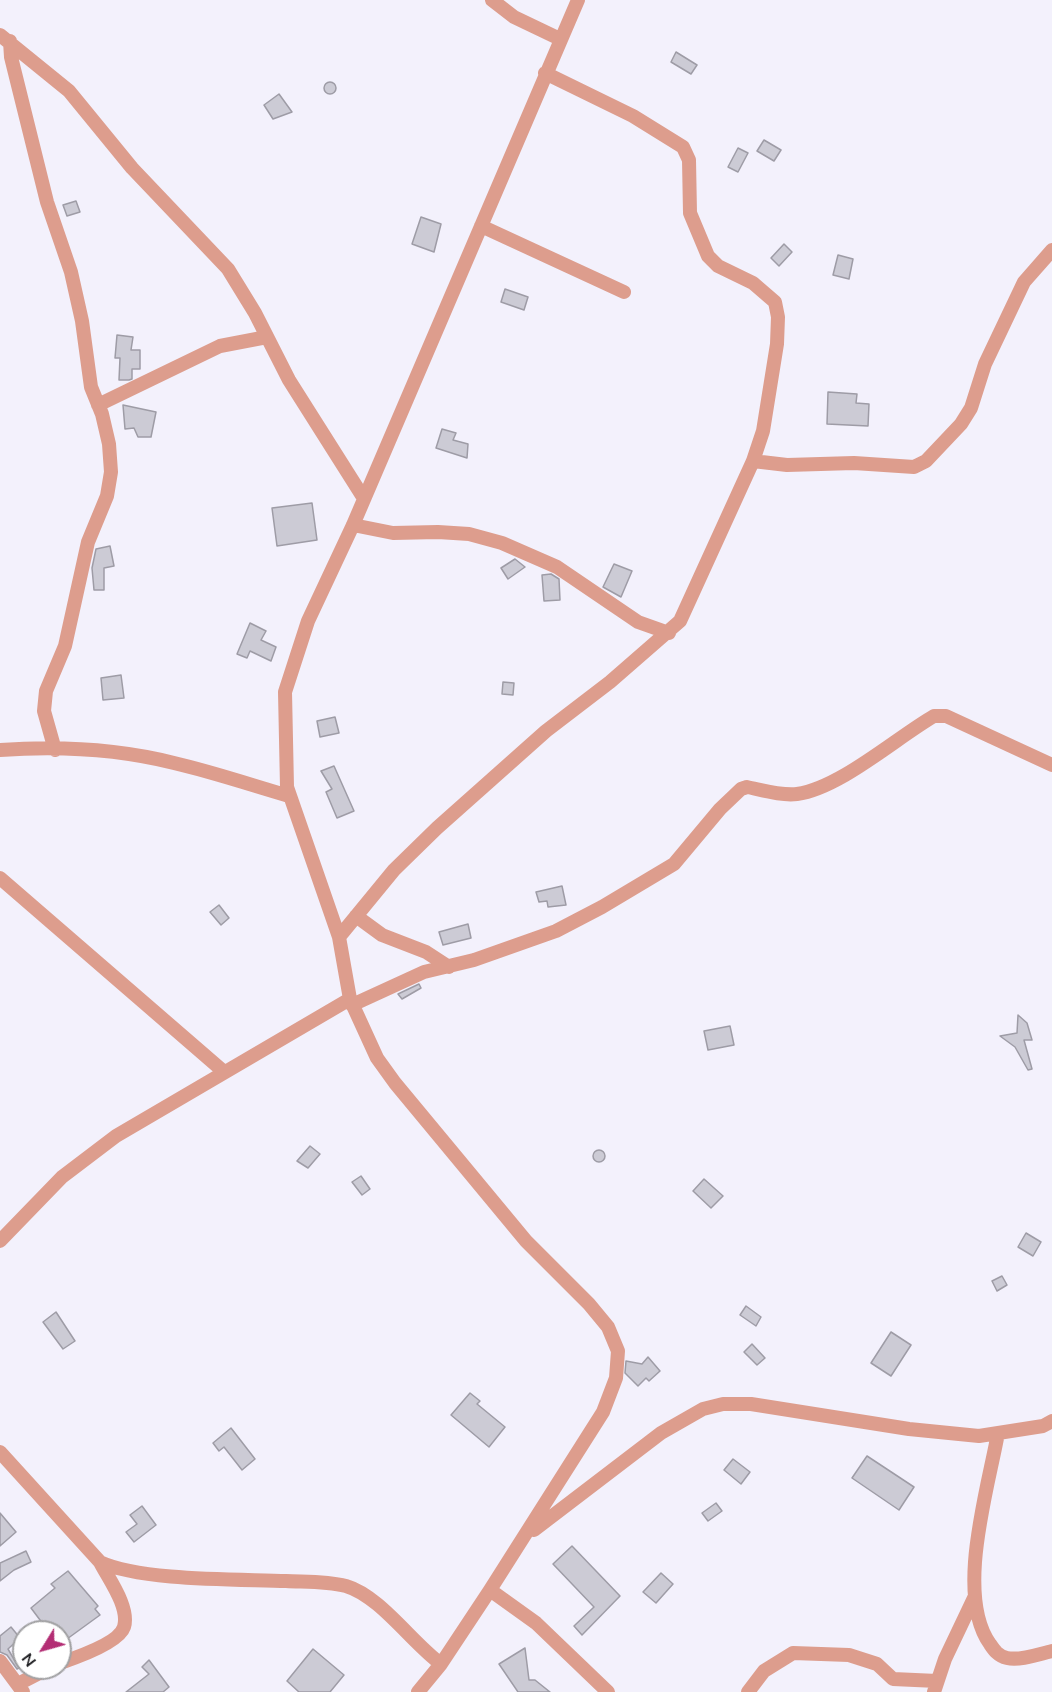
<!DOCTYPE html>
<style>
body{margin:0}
#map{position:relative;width:1052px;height:1692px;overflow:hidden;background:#f3f1fc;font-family:"Nunito Sans",sans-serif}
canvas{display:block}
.north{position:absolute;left:12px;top:1620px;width:60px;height:60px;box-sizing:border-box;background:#fff;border:2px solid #a1a1a3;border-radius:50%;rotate:233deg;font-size:16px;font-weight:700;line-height:24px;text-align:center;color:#151518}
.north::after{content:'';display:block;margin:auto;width:21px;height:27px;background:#b32e74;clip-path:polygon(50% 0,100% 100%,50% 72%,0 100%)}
</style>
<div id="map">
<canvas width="1052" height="1692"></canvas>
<div class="north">N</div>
</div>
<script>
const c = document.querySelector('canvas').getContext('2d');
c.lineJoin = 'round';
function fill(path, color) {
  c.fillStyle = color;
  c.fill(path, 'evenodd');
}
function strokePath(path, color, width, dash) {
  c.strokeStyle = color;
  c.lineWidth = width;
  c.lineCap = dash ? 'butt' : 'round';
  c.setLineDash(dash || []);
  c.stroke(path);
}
const building = new Path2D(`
 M676 52 697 65 691 74 671 62Z
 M324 88a6 6 0 1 1 12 0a6 6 0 1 1-12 0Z
 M279 94 292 112 273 119 264 105Z
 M764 140 781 150 774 161 757 151Z
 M738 148 748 153 738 172 728 167Z
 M76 201 80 212 67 216 63 205Z
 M421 217 441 224 434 252 412 244Z
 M784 244 792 252 779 266 771 258Z
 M838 255 853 259 849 279 833 275Z
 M505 289 528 297 524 310 501 302Z
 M117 335 133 337 131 350H140V369H132V379L129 380H119L120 358H115Z
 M828 392 857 394 856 403 869 404 868 426 827 424Z
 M123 405 156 412 151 437H138L134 428 125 429Z
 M442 429 456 433 453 440 468 444 467 458 436 448Z
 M312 503 317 540 277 546 272 508Z
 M110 546 114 566 104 568V590H94L92 568 96 549Z
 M515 559 525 567 508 579 501 568Z
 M614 564 632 571 621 597 603 587Z
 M551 574 559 579 560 600 544 601 542 575Z
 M250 623 266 631 261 640 276 647 271 661 250 651 247 658 237 654Z
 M121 675 124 698 103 700 101 678Z
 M503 682 514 683 513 695 502 694Z
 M335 717 339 733 320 737 317 721Z
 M334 766 354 811 337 818 326 792 332 789 321 771Z
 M562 886 566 905 548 907 547 901 539 902 536 892Z
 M219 905 229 918 221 925 210 912Z
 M468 924 471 938 443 945 439 932Z
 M419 984 421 988 402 999 398 994Z
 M1018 1015 1027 1023 1032 1040H1024L1032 1069 1028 1070 1015 1047 1000 1036 1017 1033Z
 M730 1026 734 1045 708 1050 704 1031Z
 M310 1146 320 1154 308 1168 297 1161Z
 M593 1156a6 6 0 1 1 12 0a6 6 0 1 1-12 0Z
 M361 1176 370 1189 362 1195 352 1182Z
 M704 1179 723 1196 711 1208 693 1191Z
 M1026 1233 1041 1242 1033 1256 1018 1247Z
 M1002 1276 1007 1285 997 1291 992 1281Z
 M746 1306 761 1317 756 1326 740 1315Z
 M56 1312 75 1341 63 1349 43 1322Z
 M891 1332 911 1345 891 1376 871 1363Z
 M752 1344 765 1358 757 1365 744 1352Z
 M648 1357 660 1371 649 1381 646 1378 638 1386 625 1373 626 1361 642 1364Z
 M470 1393 480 1401 477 1404 505 1427 489 1447 451 1415Z
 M231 1428 255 1459 242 1470 224 1447 219 1451 213 1443Z
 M867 1456 914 1487 899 1510 852 1478Z
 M733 1459 750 1472 741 1484 724 1470Z
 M716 1503 722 1511 708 1521 702 1513Z
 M142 1506 156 1525 134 1542 126 1532 137 1524 130 1515Z
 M0 1513 16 1532 0 1546Z
 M572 1546 620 1596 582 1635 574 1626 594 1607 553 1564Z
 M26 1551 31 1562 14 1570 0 1581V1563Z
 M68 1571 98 1606 95 1609 100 1615 67 1639 62 1632H49L31 1608 55 1588 51 1584Z
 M661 1573 673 1584 656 1603 643 1592Z
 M11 1627 20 1638 8 1649 19 1668 17 1669 7 1655 0 1652V1636Z
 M525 1648 529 1680H535L550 1692H518L499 1664Z
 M313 1649 344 1675 330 1692H299L287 1681Z
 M149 1660 169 1687 163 1692H126L149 1674 142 1667Z`);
fill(building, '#cccbd5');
strokePath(building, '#9e9ca6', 1.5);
strokePath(new Path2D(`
 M492 0 514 17 560 39
 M0 35 69 91 132 168 228 269 255 313 289 380 363 497
 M10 41 11 57 47 202 71 272 82 321 91 387 102 414 109 444 111 472 107 496 88 542 65 646 46 691 44 711 55 750
 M481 226 624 292
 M98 405 220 346 267 337
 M753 461 787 465 854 463 914 467 926 461 961 424 971 408 985 364 1024 282 1052 250
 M353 525 393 533 438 532 469 534 502 543 557 567 638 622 669 633
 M0 750C57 746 118 749 174 763 213 772 251 785 289 796
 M0 878 223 1071
 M356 916 382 935 426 952 449 967
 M339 937 394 870 437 828 546 731 610 682 680 621 753 461 763 431 777 344 778 317 775 302 753 283 718 266 708 256 690 213 689 160 683 147 633 116 545 73
 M352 1005 424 972 474 960 556 931 602 907 674 864 720 809 741 789 747 787C762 790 782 796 797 794 840 788 896 738 934 716H946L1052 765
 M0 1241 62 1177 116 1136 350 999
 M998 1433C988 1489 955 1595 990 1644 994 1650 998 1656 1007 1658 1020 1661 1039 1654 1052 1651
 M0 1452 100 1562C141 1581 238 1579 286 1581 306 1582 326 1581 346 1586 380 1596 412 1643 441 1664
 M534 1530 661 1433 703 1409 723 1404H751L909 1429 979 1436 1043 1426 1052 1421
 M490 1590 536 1623 608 1692
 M0 1661 23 1692
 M60 1663C75 1658 119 1643 124 1627 130 1607 108 1578 100 1562
 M18 1684 49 1668
 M418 1692 441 1664 490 1590 603 1412 616 1378 618 1351 608 1327 589 1304 526 1241 395 1083 377 1058 350 999 339 937 287 787 285 692 308 621 353 525 578 0
 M748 1692 764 1671 793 1653 849 1655 877 1664 893 1679 937 1681
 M934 1692 945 1659 974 1598`), '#dd9d8d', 14);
</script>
